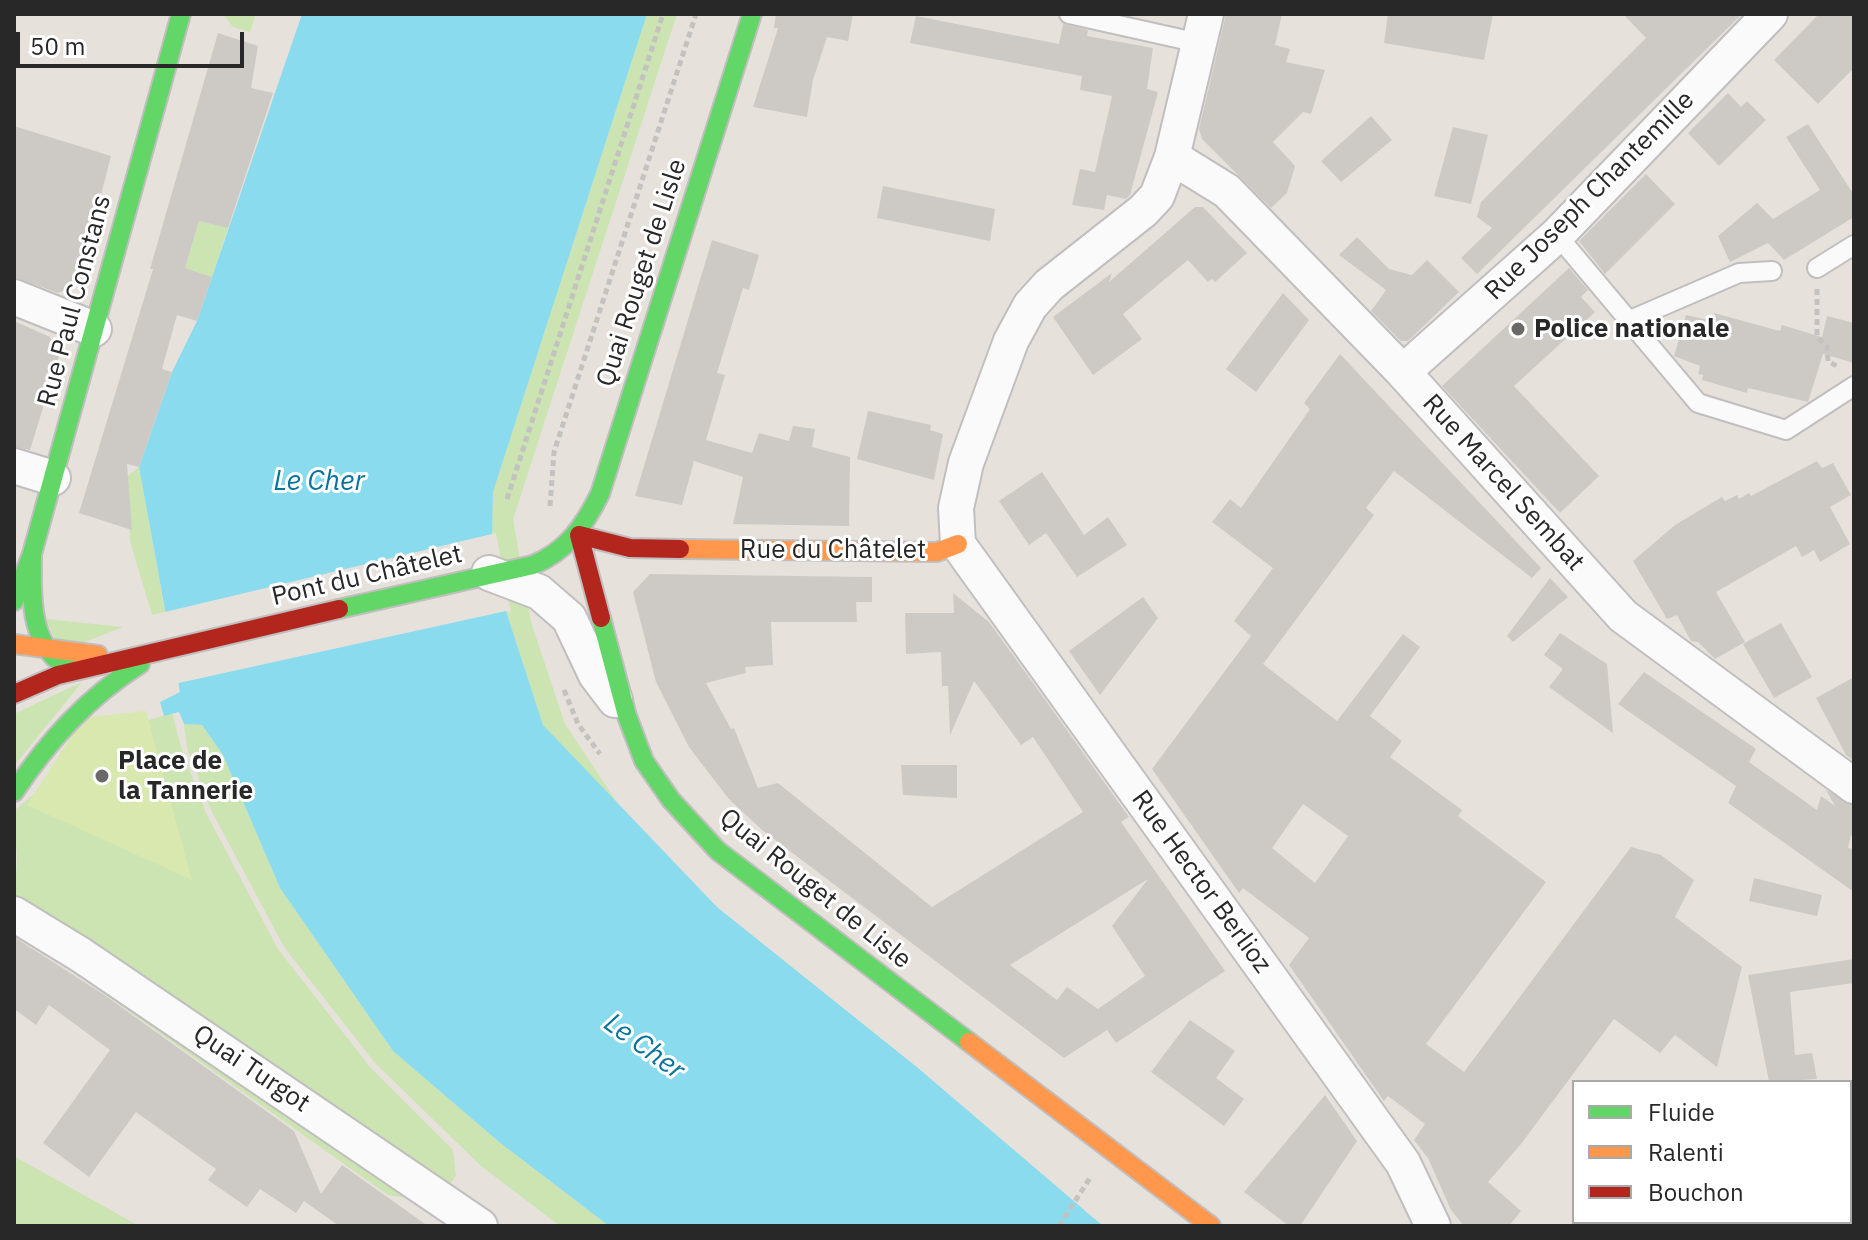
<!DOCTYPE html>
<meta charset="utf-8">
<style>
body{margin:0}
#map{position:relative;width:1868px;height:1240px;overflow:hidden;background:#e7e1dc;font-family:"IBM Plex Sans",sans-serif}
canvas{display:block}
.frame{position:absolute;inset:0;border:16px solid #282828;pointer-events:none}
.legend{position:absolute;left:1572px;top:1080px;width:280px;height:144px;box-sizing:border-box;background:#fff;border:2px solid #a9a9a9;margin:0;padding:10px 14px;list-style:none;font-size:24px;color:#282828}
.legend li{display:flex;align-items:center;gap:16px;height:40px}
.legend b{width:40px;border:2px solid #a9a9a9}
.scale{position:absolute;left:16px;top:32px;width:228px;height:36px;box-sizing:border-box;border:4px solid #282828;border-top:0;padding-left:10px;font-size:24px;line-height:28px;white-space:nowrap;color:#282828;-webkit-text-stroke:6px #fff;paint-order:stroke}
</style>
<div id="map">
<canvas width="1868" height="1240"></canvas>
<div class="frame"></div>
<ul class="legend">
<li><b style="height:10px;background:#63d668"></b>Fluide</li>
<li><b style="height:10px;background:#ff974d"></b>Ralenti</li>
<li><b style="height:10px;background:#b3261e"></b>Bouchon</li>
</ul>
<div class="scale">50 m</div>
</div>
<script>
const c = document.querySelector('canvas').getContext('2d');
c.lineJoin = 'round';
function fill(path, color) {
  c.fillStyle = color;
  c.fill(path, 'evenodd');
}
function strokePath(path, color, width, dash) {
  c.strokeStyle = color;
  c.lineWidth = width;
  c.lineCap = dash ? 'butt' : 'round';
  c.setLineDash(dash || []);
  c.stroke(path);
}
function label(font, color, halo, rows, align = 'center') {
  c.font = font + ' "IBM Plex Sans",sans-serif';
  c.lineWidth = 6;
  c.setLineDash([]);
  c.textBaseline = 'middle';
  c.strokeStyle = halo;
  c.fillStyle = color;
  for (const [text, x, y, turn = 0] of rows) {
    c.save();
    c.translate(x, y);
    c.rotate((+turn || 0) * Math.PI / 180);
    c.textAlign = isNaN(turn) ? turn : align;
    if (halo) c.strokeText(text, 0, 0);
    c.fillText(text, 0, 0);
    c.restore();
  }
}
fill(new Path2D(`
 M223 14H256L250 32 233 27Z
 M647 14H677L513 519 531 622 565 724 624 813 543 725 506 611 492 536 493 492Z
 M199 221 228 228 212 277 185 268Z
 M139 467 165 612 152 615 130 541 128 476Z
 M46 619 123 627 60 652Z
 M82 682 14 766V714Z
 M172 713 182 750 206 813 278 949 370 1067 453 1150 456 1176 436 1202 388 1195 44 951 14 921 17 858 14 811 106 733Z
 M184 724 202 725 223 755 280 888 393 1051 499 1142 609 1226H560L481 1166 375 1063 284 947 211 810 187 748Z
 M14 1156 139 1226H14Z`), '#cbe4b2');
fill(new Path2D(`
 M146 711 192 880 27 805 83 718Z`), '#d8e8af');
fill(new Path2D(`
 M302 14H647L493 492 492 536 506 611 543 725 717 907 918 1068 1103 1226H609L499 1142 393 1051 280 888 223 755 202 725 184 724 179 712 164 716 160 702 180 692 139 467 172 372 197 321Z`), '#8bdbee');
fill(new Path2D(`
 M496 533 511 613 506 611 174 684 161 613Z`), '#e7e1dc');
fill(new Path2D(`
 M776 14H853L848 41 827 37 813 80 807 117 753 107 778 28H774Z
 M1226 14H1282L1275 45 1290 49 1286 62 1325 70 1311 114 1303 112 1273 142 1295 166 1287 193 1271 208 1202 139 1199 129Z
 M1388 14H1493L1484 60 1384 43Z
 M1623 14H1742L1477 274 1461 258 1492 228 1477 217 1481 202 1646 38Z
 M1819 14H1854V68L1818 104 1774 60Z
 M916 16 1059 44 1063 24 1088 30 1087 36 1153 48 1147 89 1158 92 1130 195 1126 199 1107 195 1104 210 1072 205 1080 169 1095 172 1112 96 1080 90 1082 76 910 43Z
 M218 33 258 46 251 88 273 93 228 228 199 221 185 268 212 277 197 321 177 315 162 369 172 372 139 467 127 464 132 530 79 513 153 269H150Z
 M1728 93 1741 107 1747 101 1766 120 1719 166 1688 133Z
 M1371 116 1392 140 1341 182 1321 161Z
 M1808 124 1854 195V217L1784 260 1768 243 1730 262 1718 236 1757 203 1773 219 1820 190 1786 137Z
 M14 126 111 156 78 285 58 293 14 277Z
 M1453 127 1488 135 1471 204 1434 196Z
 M1646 174 1675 204 1605 274 1579 241Z
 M883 186 995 209 990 241 877 218Z
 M1195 207H1203L1247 253 1215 282 1212 279 1208 282 1188 260 1123 314 1142 339 1093 375 1053 317 1112 273 1109 282Z
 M1357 237 1389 269 1412 275 1427 260 1459 292 1408 341H1401L1371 311 1386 290 1339 255Z
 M712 240 759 255 749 290 743 288 717 373 725 375 706 440 752 453 759 433 789 441 793 426 815 429 812 447 850 457 849 526 733 524 743 477 694 461 682 505 635 496Z
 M1569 268 1588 290 1581 297 1595 312 1514 386 1599 476 1560 513 1442 386Z
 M1283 293 1309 320 1256 392 1226 369Z
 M1714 313 1780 331 1782 325 1822 337 1827 316 1854 323V363L1823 354 1808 402 1748 388 1747 393 1702 380 1703 375 1698 374 1700 366 1674 356 1686 315 1713 321Z
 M14 321 50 337 59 356 30 450 14 447Z
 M1340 354 1541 568 1532 578 1394 471 1366 508 1374 515 1263 664 1337 721 1403 634 1420 647 1370 716 1402 741 1390 757 1462 810 1458 816 1546 882 1426 1044 1464 1072 1631 847 1661 855 1694 880 1675 917 1742 967 1717 1067 1675 1035 1660 1053 1614 1019 1521 1144 1488 1182 1521 1211 1509 1226H1464L1451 1210 1428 1158 1414 1140 1425 1124 1388 1096 1384 1101 1289 965 1309 938 1243 888 1239 893 1152 769 1251 636 1234 621 1273 568 1212 522 1230 499 1241 508 1310 409 1304 403ZM1303 804 1348 836 1315 883 1272 848Z
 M868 411 931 425 930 430 943 434 934 480 857 459Z
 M1817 461 1822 468 1833 463 1851 495 1830 507 1850 544 1820 562 1814 550 1802 557 1796 546 1716 592 1745 642 1715 659 1698 642 1691 641 1677 615 1667 619 1633 561 1675 525 1722 497 1725 501 1737 495 1739 499 1749 493 1751 496Z
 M1042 472 1084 535 1108 517 1127 545 1077 577 1046 533 1029 545 999 501Z
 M650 574 872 577V602H856L857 622H771L773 665 745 667 746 673 706 683 731 729 734 728 758 788 778 783 932 907 1083 812 1033 737 1021 745 974 681 950 735 948 686H942L941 652 906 654 905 613H954L953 593 989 622 1041 694 1129 817 1121 822 1225 971 1116 1043 1107 1030 1064 1058 762 830 728 798 689 747 656 682 633 592ZM1148 879 1112 926 1145 976 1098 1009 1067 987 1057 1000 1010 965Z
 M1550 578 1568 597 1513 642 1507 636Z
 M1143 597 1158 618 1100 695 1069 651Z
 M1781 623 1812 677 1774 698 1743 644Z
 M1560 633 1607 664 1613 733 1549 687 1563 669 1544 655Z
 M1644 672 1756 749 1749 762 1817 810 1821 796 1835 806 1826 790 1854 806V840L1851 835 1848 848 1854 849V892L1728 803 1736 786 1618 704Z
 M1854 677V761L1846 755 1816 698Z
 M901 765H957V798L903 795Z
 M1754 878 1822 895 1817 916 1749 901Z
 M14 937 103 994 294 1131 321 1194 342 1165 428 1226H339L304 1201 296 1213 260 1189 247 1207 208 1180 216 1169 136 1112 89 1177 43 1143 110 1050 49 1005 36 1025 14 1009Z
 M1854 959V983L1790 992 1795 1055 1812 1053 1817 1079 1769 1082 1748 975Z
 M1190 1020 1235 1051 1216 1078 1244 1099 1224 1126 1151 1072Z
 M1325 1095 1357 1141 1300 1226H1289L1244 1192Z`), '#cdcac6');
const lane = new Path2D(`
 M1069 14 1199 43
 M1557 235 1698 403 1786 430 1854 386
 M1817 268 1854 245
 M1628 321 1739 273 1772 271`);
const street = new Path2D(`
 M1206 14 1172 157 1157 196 1143 211 1049 285 1030 306 1011 341 966 463 956 508 958 544 1403 1163 1433 1226
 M1172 157 1227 191 1403 372 1623 616 1854 786
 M14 297 94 329
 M1403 372 1557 235 1770 14
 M14 466 53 478
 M489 573 539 592 569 618 596 675 615 700
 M14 914 81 955 480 1226`);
const fast = new Path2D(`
 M32 554C32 596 28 647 70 669
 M14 601 32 554 181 14
 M339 609 533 565C567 551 584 526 600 494L752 14
 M601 618 627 716 644 761 671 800 718 851 969 1042
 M14 792C49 740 87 698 140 664`);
const slow = new Path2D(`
 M680 549 937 552 958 544
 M14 644 98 655
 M969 1042 1211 1226`);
const jam = new Path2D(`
 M601 618 579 535 630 548 680 549
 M14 694 58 675 339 609`);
strokePath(lane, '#c0bebe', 22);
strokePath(street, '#c0bebe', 38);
strokePath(fast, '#c0bebe', 22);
strokePath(slow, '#c0bebe', 22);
strokePath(jam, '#c0bebe', 22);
strokePath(new Path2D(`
 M1817 289V337L1827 347 1828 361 1840 368
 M507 499 663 14
 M550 506 554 452 696 14
 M564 690 578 724 600 754
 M1059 1226 1090 1178`), '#c3c2c1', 5, [6, 4]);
strokePath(lane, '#fbfafa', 18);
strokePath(street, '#fbfafa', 34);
strokePath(fast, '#63d668', 18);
strokePath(slow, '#ff974d', 18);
strokePath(jam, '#b3261e', 18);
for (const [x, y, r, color] of [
 [1518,329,8,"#6b6967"],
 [102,776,8,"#6b6967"]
]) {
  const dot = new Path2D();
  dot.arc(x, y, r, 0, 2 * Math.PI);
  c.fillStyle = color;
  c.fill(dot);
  strokePath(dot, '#fff', 3);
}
label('26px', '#282828', '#fff', [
 ["Rue Joseph Chantemille",1590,196,-45],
 ["Quai Rouget de Lisle",642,273,-72],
 ["Rue Paul Constans",75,301,-75],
 ["Rue Marcel Sembat",1503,483,48],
 ["Rue du Châtelet",833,550],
 ["Pont du Châtelet",367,576,-13],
 ["Rue Hector Berlioz",1201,882,54],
 ["Quai Rouget de Lisle",815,889,39],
 ["Quai Turgot",251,1069,34]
]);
label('bold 26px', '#282828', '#fff', [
 ["Police nationale",1534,329],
 ["Place de",118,761],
 ["la Tannerie",118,791]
], 'left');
label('italic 28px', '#06759d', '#fff', [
 ["Le Cher",319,482],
 ["Le Cher",644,1047,36]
]);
</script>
